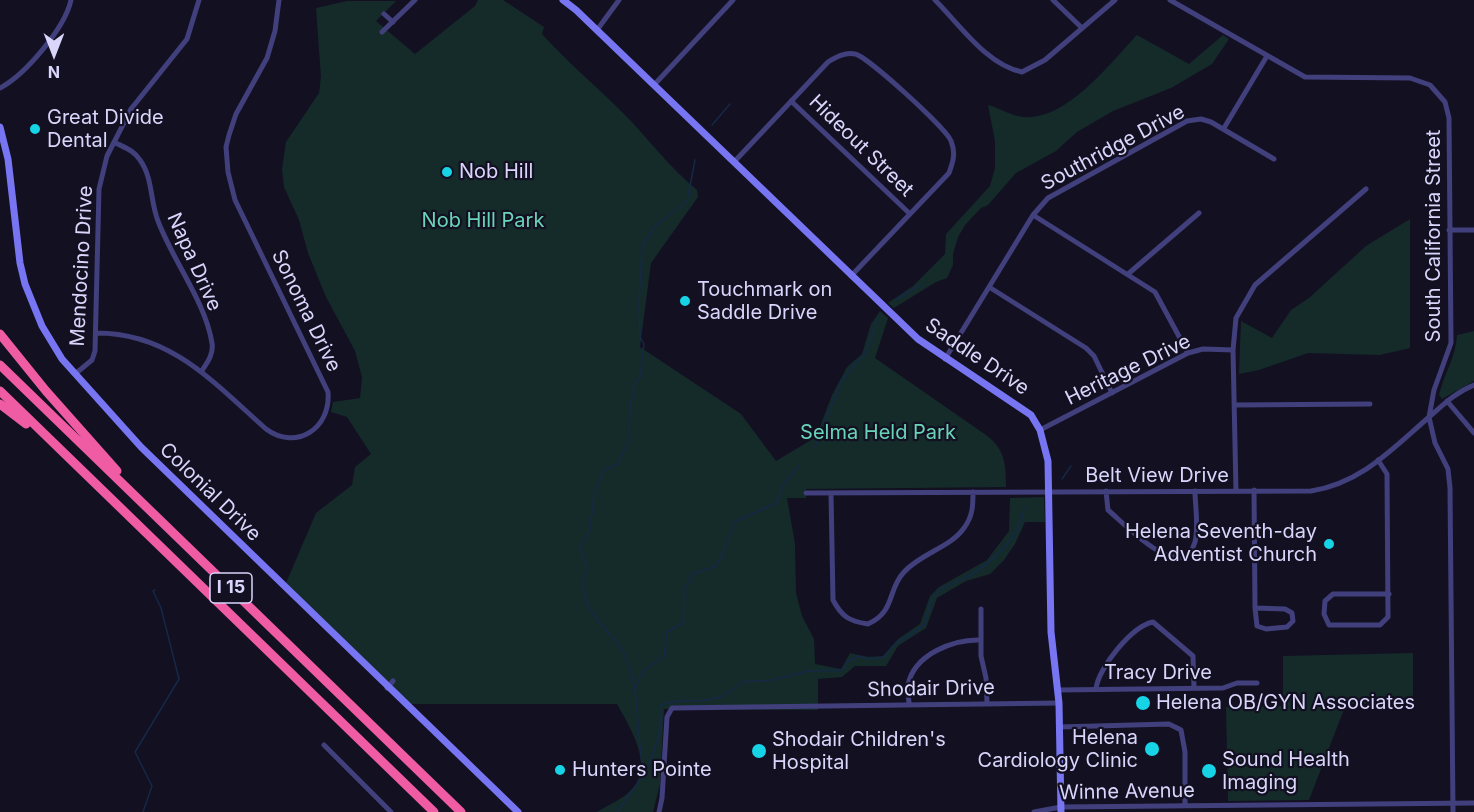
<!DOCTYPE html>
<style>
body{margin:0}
#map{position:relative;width:1474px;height:812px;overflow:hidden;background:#131022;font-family:Inter,sans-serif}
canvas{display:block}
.north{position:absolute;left:24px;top:24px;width:60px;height:60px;-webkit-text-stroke:4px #131022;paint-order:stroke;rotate:180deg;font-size:16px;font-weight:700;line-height:24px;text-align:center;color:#d9d5fb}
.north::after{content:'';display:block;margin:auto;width:21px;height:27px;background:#d9d5fb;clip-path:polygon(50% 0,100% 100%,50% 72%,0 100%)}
</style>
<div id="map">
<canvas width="1474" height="812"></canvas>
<div class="north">N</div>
</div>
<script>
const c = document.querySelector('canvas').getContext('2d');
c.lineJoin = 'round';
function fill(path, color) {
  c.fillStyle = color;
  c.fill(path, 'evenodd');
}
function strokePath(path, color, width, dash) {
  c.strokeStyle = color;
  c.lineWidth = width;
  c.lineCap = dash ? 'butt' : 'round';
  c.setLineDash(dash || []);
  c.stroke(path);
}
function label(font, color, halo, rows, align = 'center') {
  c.font = font + ' Inter,sans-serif';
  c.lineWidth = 4.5;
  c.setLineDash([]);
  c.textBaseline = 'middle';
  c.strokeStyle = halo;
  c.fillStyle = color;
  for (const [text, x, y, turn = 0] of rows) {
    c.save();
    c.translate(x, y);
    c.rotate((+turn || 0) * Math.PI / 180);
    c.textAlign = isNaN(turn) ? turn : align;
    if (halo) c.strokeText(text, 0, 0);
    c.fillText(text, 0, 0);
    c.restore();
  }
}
fill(new Path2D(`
 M478 0H503L544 27 542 34C569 64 601 90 629 119 652 143 670 168 697 190L698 197 651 263 640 347 741 414 776 461 816 437 832 395 847 367 862 354 871 324 880 311 888 318 875 358 986 435C1005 449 1006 464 1006 487L806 489V498H787L795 544 796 593 802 616 814 639 815 664 841 669 850 653 868 657 883 656 898 639 920 624 930 596 939 587 987 560 1009 531 1010 498 1044 497 1045 522H1025L1015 544 1004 560 990 574 966 581 937 598 926 628 898 646 886 666H855L842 677 818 679V710L664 709 660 784 653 812H597C608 805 625 798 633 788 654 764 629 726 617 704H410L286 583 316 513 352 485 355 467 371 454 347 417 331 412 333 402 360 398 362 377 355 351 326 297 308 253 299 220 284 187 282 169 286 142 319 93 321 77 316 8 347 1H396L376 21 415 54 475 6Z
 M1137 35 1189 64 1223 35 1229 39 1212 64 1171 88 1113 111 1077 132 1056 151 1016 173 988 205 981 208 965 225 958 237 953 254V265L947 278 936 282 894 308 888 303 913 286 945 254 946 234 990 186 995 168V141L988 105C999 108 1012 116 1023 117 1067 121 1110 63 1137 35Z
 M1410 219V348L1380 355 1308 353 1259 370 1239 374 1241 321 1272 338 1291 310 1309 298 1366 246Z
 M1474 331V381L1442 399 1439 395C1444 374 1456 357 1457 335Z
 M1413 653V703L1346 704 1309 800 1228 801 1226 707 1283 706V656Z`), '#142b2a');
strokePath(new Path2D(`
 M712 125 730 104
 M897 299 920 285
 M815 447 840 384 854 365 866 353 878 318
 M1062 479 1071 466
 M636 686 643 671 664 656 667 632 683 623 684 591 692 574 716 566 727 544 734 522 776 503 785 482 800 465
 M645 773C654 751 664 730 661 705 693 693 710 713 741 682L773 680 808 671 843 670 847 662 858 656 869 659 884 657 895 644 924 625C928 613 929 600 939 591 946 585 958 581 967 577 990 564 1023 535 1024 507
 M143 812 152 786 135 752 179 679 161 608 153 591 155 590
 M617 812 644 774C635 734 642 687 623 652 607 623 571 607 587 568L580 548 590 530 594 493 604 470 618 464 629 439 630 408 634 385 640 377 644 344 640 337 639 304 642 246 655 226 687 201 695 160`), '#152947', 1.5);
strokePath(new Path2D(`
 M935 0C960 25 987 65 1022 72L1045 60 1115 0
 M1053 0 1082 28
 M1170 0 1305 77 1410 78 1430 85 1445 102 1449 118 1451 343 1434 390 1429 417 1435 443 1448 469 1450 488 1453 812
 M384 14 393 22
 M597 30 619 0
 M382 32 415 0
 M654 85 733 0
 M0 88C25 75 65 28 71 0
 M791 101 909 213
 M1224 128 1267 56
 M114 142C123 147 134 150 140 160 153 178 150 201 158 221 173 261 205 301 212 343 214 354 207 363 201 372
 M734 162 828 62C836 57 845 52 855 54 867 56 947 129 951 141 956 153 953 162 949 173L851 276
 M1033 215 1155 292 1188 353
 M1449 230H1474
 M1128 274 1199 213
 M989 287 1086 348 1094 356 1112 393
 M97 333C171 333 214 383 266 429 296 451 331 429 328 392L235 200 228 172 226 147 229 135 236 114 267 58 275 31 279 0
 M945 359 1033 215 1048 198 1187 121 1201 119 1211 122 1274 159
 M75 374 92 360 95 351 99 189 107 156 131 109 187 39 199 0
 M1447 401 1474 433
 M1234 405 1370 404
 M1040 430 1188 353 1203 349 1233 350
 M1378 460 1387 474 1388 617 1380 625H1329L1324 614 1325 601 1333 594H1389
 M1254 490 1255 608 1257 626 1266 629 1287 627 1293 621 1292 613 1285 609 1255 608
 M1106 491 1108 510C1125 524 1182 586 1195 542 1199 527 1195 506 1195 491
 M1236 491 1233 350 1236 318 1255 285 1366 189
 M806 493 1311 491C1361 483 1391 450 1428 418 1443 405 1456 392 1474 385
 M831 493 833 600C842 617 849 621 868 624 896 611 887 590 904 572 921 553 950 548 964 528 973 516 973 505 973 492
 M981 609V656L986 678 987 703
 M387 688 393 681
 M1096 689C1098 668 1132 626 1153 622L1193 656 1194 688
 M1058 690 1223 688 1237 683H1257
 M909 704C909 698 907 691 908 685 914 654 954 639 981 640
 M1059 727 1169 724 1181 730 1185 752V806
 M324 745 391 812
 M659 812 662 798 667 717 672 708 1059 703
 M1034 812 1061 807 1474 803`), '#41407c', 5);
strokePath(new Path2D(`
 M563 0 576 10 918 339 1031 415 1040 430 1048 461 1051 632 1059 703 1061 812
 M0 127 8 159 20 263 25 284 42 326 62 359 141 447 518 812`), '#7775f1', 7);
strokePath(new Path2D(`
 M0 334 46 391 117 471
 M0 365 461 812
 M0 391 434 812
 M0 404 26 424`), '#ef5ca4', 9);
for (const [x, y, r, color] of [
 [35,129,6,"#16d3e5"],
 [447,172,6,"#16d3e5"],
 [685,301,6,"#16d3e5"],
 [1329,544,6,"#16d3e5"],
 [1143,703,8,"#16d3e5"],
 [1152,749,8,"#16d3e5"],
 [759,751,8,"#16d3e5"],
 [560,770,6,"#16d3e5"],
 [1209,771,8,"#16d3e5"]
]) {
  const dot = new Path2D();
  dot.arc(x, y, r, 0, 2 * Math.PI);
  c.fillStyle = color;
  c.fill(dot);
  strokePath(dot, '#131022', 2);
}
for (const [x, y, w] of [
 [231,588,42]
]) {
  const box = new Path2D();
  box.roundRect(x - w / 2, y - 15, w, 30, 4.5);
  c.fillStyle = '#131022';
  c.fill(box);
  strokePath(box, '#d9d5fb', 1.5);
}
label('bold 18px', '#d9d5fb', null, [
 ["I 15",231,588]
]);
label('20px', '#d9d5fb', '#131022', [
 ["Great Divide",47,118],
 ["Dental",47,141],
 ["Nob Hill",459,172],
 ["Touchmark on",697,290],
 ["Saddle Drive",697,313],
 ["Helena Seventh-day",1317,532,"right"],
 ["Adventist Church",1317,555,"right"],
 ["Helena OB/GYN Associates",1156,703],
 ["Helena",1138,738,"right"],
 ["Cardiology Clinic",1138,761,"right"],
 ["Shodair Children's",772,740],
 ["Hospital",772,763],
 ["Sound Health",1222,760],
 ["Imaging",1222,783],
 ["Hunters Pointe",572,770]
], 'left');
label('20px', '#d9d5fb', '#131022', [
 ["Hideout Street",861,146,44],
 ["Southridge Drive",1113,148,-28],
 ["South California Street",1434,236,-90],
 ["Napa Drive",194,262,66],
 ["Mendocino Drive",82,266,-87],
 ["Sonoma Drive",306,311,64],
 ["Saddle Drive",977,357,34],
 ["Heritage Drive",1128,370,-26],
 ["Belt View Drive",1157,476],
 ["Colonial Drive",210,492,44],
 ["Tracy Drive",1158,673],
 ["Shodair Drive",931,689,-1],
 ["Winne Avenue",1127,792,-1]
]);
label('20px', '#68d4b8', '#131022', [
 ["Nob Hill Park",483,221],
 ["Selma Held Park",878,433]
]);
</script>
